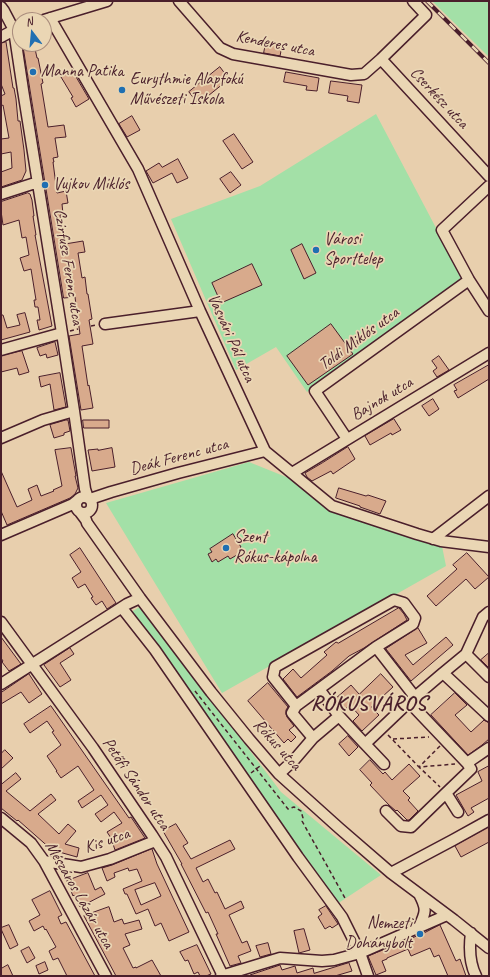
<!DOCTYPE html>
<meta charset="utf-8">
<style>
body{margin:0}
#map{position:relative;width:490px;height:977px;overflow:hidden;background:#e8cfad;font-family:Caveat,sans-serif}
canvas{display:block}
.frame{position:absolute;inset:0;border:2px solid #4a1f2b;pointer-events:none}
.north{position:absolute;left:12px;top:12px;width:40px;height:40px;box-sizing:border-box;background:#ead6b4;border:1px solid #aa8d7d;border-radius:50%;rotate:344deg;font-size:11px;font-weight:700;line-height:16px;text-align:center;color:#4a1f2b}
.north::after{content:'';display:block;margin:auto;width:14px;height:18px;background:#1f6fb2;clip-path:polygon(50% 0,100% 100%,50% 72%,0 100%)}
</style>
<div id="map">
<canvas width="490" height="977"></canvas>
<div class="frame"></div>
<div class="north">N</div>
</div>
<script>
const c = document.querySelector('canvas').getContext('2d');
c.lineJoin = 'round';
function fill(path, color) {
  c.fillStyle = color;
  c.fill(path, 'evenodd');
}
function strokePath(path, color, width, dash) {
  c.strokeStyle = color;
  c.lineWidth = width;
  c.lineCap = dash ? 'butt' : 'round';
  c.setLineDash(dash || []);
  c.stroke(path);
}
function label(font, color, halo, rows, align = 'center') {
  c.font = font + ' Caveat,sans-serif';
  c.lineWidth = 3.5;
  c.setLineDash([]);
  c.textBaseline = 'middle';
  c.strokeStyle = halo;
  c.fillStyle = color;
  for (const [text, x, y, turn = 0] of rows) {
    c.save();
    c.translate(x, y);
    c.rotate((+turn || 0) * Math.PI / 180);
    c.textAlign = isNaN(turn) ? turn : align;
    if (halo) c.strokeText(text, 0, 0);
    c.fillText(text, 0, 0);
    c.restore();
  }
}
fill(new Path2D(`
 M432 1H489V57Z
 M376 114 464 281 307 392 276 347 236 370 171 219 260 186Z
 M249 462 306 485 332 506 441 541 446 566 222 693 106 503Z
 M141 606 281 792 381 875 337 904 128 614Z`), '#a3e0a7');
const building = new Path2D(`
 M6 42 13 88H14L16 99 18 121H20L24 150 26 171 22 180 1 187V172L12 168 11 152 1 154V139L9 138 3 105 1 106V96L5 94 1 84V43Z
 M266 43 282 46 280 56 264 53Z
 M23 44H34L37 58H38L43 83 41 84 48 127 64 125 66 137 55 138 58 157 53 158 54 162H53L57 193 66 191 68 203 62 204 63 214 60 215 65 244 83 241 85 252 78 253 82 278 85 277 87 294H88L92 319 89 320 93 344 82 346 88 386 89 385 93 408 81 410 69 336 80 334 78 320 75 297 64 298Z
 M220 67 229 79 198 104 189 92Z
 M72 70 89 99 76 107 71 98 73 97 61 77Z
 M286 72 319 78 317 91 306 90 307 86 284 82Z
 M331 81 362 85 359 103 347 101 348 96 329 93Z
 M132 116 140 130 127 137 119 124Z
 M234 134 253 162 242 169 223 141Z
 M178 159 188 178 177 183 172 173 153 183 146 171 159 163 162 167Z
 M231 172 241 185 230 193 220 179Z
 M28 193 30 194 32 200 34 216H33L36 235H35L52 326 39 330 37 320H40L38 307H35L34 300H36L31 269 24 271 20 258 29 255 26 237 22 238 19 220 3 225 1 211V202Z
 M302 244 316 273 304 279 291 250Z
 M252 264 262 285 221 303 212 283Z
 M25 313 30 332 1 340V315H3L7 328 20 325 17 315Z
 M331 324 353 354 308 385 287 356Z
 M55 342 58 355 47 358 46 354 40 356 37 348Z
 M22 351 29 372 19 375 17 368 1 372V356Z
 M439 356 449 370 437 377 433 371 437 368 432 361Z
 M489 365V379L458 398 454 391 457 390 454 385Z
 M60 373 66 407 54 410 50 384 41 387 39 377Z
 M433 399 439 409 429 416 422 406Z
 M394 419 401 430 392 435 391 433 370 445 365 436Z
 M66 420H68L70 431 64 433V435L54 438 50 425Z
 M83 420H109V428H84Z
 M348 447 355 459 333 474 331 471 312 481 307 477 305 473 322 463Z
 M71 448 76 476H75L78 488 75 494 70 498 7 525 1 511V471L17 507 32 500 28 489 37 485 41 496 54 491 53 490 62 486 55 450Z
 M112 448 115 467 92 471 88 450 98 449V450Z
 M339 488 366 496 368 495 386 501 380 514 360 507V506L336 498Z
 M233 534 241 547 240 548 242 552 230 559 228 556 218 562 216 559 212 562 208 554 212 552 210 549Z
 M80 548 116 603 107 609 102 601 96 605 91 598 93 597 85 584 78 588 72 578 81 572 70 555Z
 M467 553 489 577 475 589 466 579 436 606 427 596 457 569 453 565Z
 M399 608 404 614 407 620 364 648 349 656 332 671 297 697 283 679 293 669 301 678 327 655 324 652 336 642 338 643Z
 M418 628 427 643 405 655 413 665 446 637 453 645 411 681 386 649Z
 M1 637 21 664 9 671 2 662 3 661 1 658Z
 M70 648 74 654 60 663 71 680 60 687 44 665Z
 M489 653V668L481 660Z
 M29 674 42 694 29 703 21 692 1 704V693Z
 M381 674 393 687 371 707 379 715 362 731 353 721 359 715 350 705 343 711 335 699 351 685 359 694Z
 M268 683 288 707 286 710V714L287 717 294 726 289 730 296 737 291 742 288 739 284 743 248 701Z
 M455 693 467 705 455 715 471 732 484 720 489 723V739L482 745 468 755 431 715Z
 M51 706 129 818 131 817 145 838 115 850 111 838 107 832 122 823 114 812 101 822 95 814 108 805 101 795 82 808 78 801 94 790 78 766 61 778 56 771H57L47 756 61 745 52 732 54 731 47 721 30 733 24 724Z
 M348 736 358 747 349 756 339 744Z
 M5 750 13 758 1 769V754Z
 M370 760 383 774 385 772 392 780 409 764 420 776 403 791 410 798 408 800 418 811 409 820H407L397 810 396 811 389 805 370 785 372 783 360 770Z
 M489 766V798L471 808 474 812 468 816 456 795 482 781 478 772Z
 M16 773 21 779 6 791 30 811 51 794 56 800 38 814 59 834 68 824 76 831 65 844 79 848 77 857 52 850 18 820 17 821 1 808V785Z
 M176 824 188 843 183 846 191 859 230 840 235 849 196 868 203 882 208 879 215 893 217 892 225 909 241 901 244 908 229 915 242 943 247 941 251 951 238 956 241 963 230 966 216 934H218L208 912 206 913 181 864H182L163 831Z
 M489 827V842L461 857 455 846Z
 M152 849 157 864 189 932 169 941 161 923 155 926 148 909 136 914 127 894H125L123 889 142 881 137 869 129 871 128 868 114 873 115 877 107 881 102 868 112 865ZM155 883 161 896 141 905 135 890Z
 M88 873 95 890 101 887 105 894 80 907 74 895 73 896 67 881Z
 M50 891 62 915 58 917 61 924 66 922 95 976H67L58 958 53 960 49 951 56 947 46 929 45 930 43 926 34 931 29 921 40 915 32 900Z
 M326 906 338 924 332 928 330 926 325 929 318 917 322 914 319 910Z
 M109 907 114 922 122 919 124 924 139 920 142 929 125 934 130 945 123 948 133 968 136 967V968L152 960 161 976H116L84 916Z
 M9 925 18 945 10 949 1 929V928Z
 M440 925 456 961 460 959 466 976H448L439 955 434 957 430 948 411 956 408 949 387 958V959L382 961 386 971 376 975 368 956 424 933Z
 M304 929 310 950 299 953 294 931Z
 M268 943 271 954 260 957 256 946Z
 M197 945 211 974 206 976H200L198 972 194 974 188 960 185 961 180 952Z
 M29 947 35 958 27 963 21 951Z
 M45 962 48 970 39 974 36 966Z
 M349 963 352 971 335 976H250V975L280 965 282 970 295 966 297 973 313 968 314 973Z
 M8 965 13 976H1V969Z`);
fill(building, '#d8aa8c');
strokePath(building, '#4a1f2b', 1);
const minor = new Path2D(`
 M179 1 220 48 233 54 351 75 364 74 381 59 426 15 413 1
 M1 7 4 11 14 30 23 90 62 333 74 411 85 489 88 498
 M50 18 138 169 200 311 265 451 332 506 417 534 441 541 489 547
 M44 20 107 1
 M1 37 14 30 20 28
 M381 59 489 176
 M489 186 442 230 469 280 489 311
 M1 194 32 184 38 183
 M105 324 200 311
 M1 350 62 333
 M1 438 43 420 74 411
 M347 439 315 391 469 280
 M292 473 489 353
 M76 505a8 8 0 1 1 16 0a8 8 0 1 1-16 0Z
 M90 499 111 492 178 473 265 451
 M80 512 86 520 87 523 140 598 211 692 249 739 279 774 339 828 391 873 454 920 489 948
 M1 535 73 504 78 500
 M433 539 489 496
 M122 608 155 650 298 857 342 917 360 953 368 976
 M1 622 93 748 152 835 166 857 223 976
 M376 647 296 706 273 677 275 667 394 600 404 603 415 618 413 624 376 647 415 697
 M466 654 483 617 489 612
 M443 673 466 654 489 677
 M1 684 113 613 127 604 140 598
 M319 689 339 716
 M296 706 292 713 313 738 339 716 365 744 409 702
 M365 744 384 764
 M467 763 409 702 443 673 489 716
 M279 774 295 759 313 738
 M386 811 401 826 411 827 446 793
 M458 812 446 793 471 769 467 763 489 748
 M1 818 31 843 44 861 106 976
 M44 861 81 867 110 859 155 841
 M391 873 453 840 489 820
 M419 927C426 912 427 909 419 894
 M471 933C469 948 469 962 476 976
 M221 976 280 958 322 961 334 960 360 953 447 915`);
strokePath(minor, '#4a1f2b', 13);
strokePath(new Path2D(`
 M91 326 97 325
 M70 331 78 329
 M195 691 288 809 294 807 301 811 303 818 302 821 345 898
 M388 735 419 767 455 764
 M393 739 429 737
 M440 746 419 767 440 787
 M251 773 260 766`), '#4a1f2b', 1.5, [4, 3]);
strokePath(minor, '#ead6b4', 10);
const rail = new Path2D(`
 M427 1 489 63`);
strokePath(rail, '#4a1f2b', 4);
strokePath(rail, '#ead6b4', 2.5, [8]);
for (const [x, y, r, color] of [
 [33,72,4,"#1f6fb2"],
 [122,90,4,"#1f6fb2"],
 [45,185,4,"#1f6fb2"],
 [316,250,4,"#1f6fb2"],
 [226,548,4,"#1f6fb2"],
 [420,934,4,"#1f6fb2"]
]) {
  const dot = new Path2D();
  dot.arc(x, y, r, 0, 2 * Math.PI);
  c.fillStyle = color;
  c.fill(dot);
  strokePath(dot, '#ead6b4', 1.5);
}
label('17px', '#4a1f2b', '#ead6b4', [
 ["Kenderes utca",275,44,11],
 ["Cserkész utca",439,98,47],
 ["Czirfusz Ferenc utca",68,267,81],
 ["Vasvári Pál utca",231,338,66],
 ["Toldi Miklós utca",359,339,-36],
 ["Bajnok utca",382,399,-31],
 ["Deák Ferenc utca",179,457,-15],
 ["Rókus utca",277,745,48],
 ["Petőfi Sándor utca",136,784,56],
 ["Kis utca",107,841,-19],
 ["Mészáros Lázár utca",79,895,60]
]);
label('17px', '#4a1f2b', '#ead6b4', [
 ["Manna Patika",41,72],
 ["Eurythmie Alapfokú",130,80],
 ["Művészeti Iskola",130,100],
 ["Vujkov Miklós",53,185],
 ["Városi",324,240],
 ["Sporttelep",324,260],
 ["Szent",234,538],
 ["Rókus-kápolna",234,558],
 ["Nemzeti",412,924,"right"],
 ["Dohánybolt",412,944,"right"]
], 'left');
c.letterSpacing = '1px';
label('bold 21px', '#4a1f2b', '#ead6b4', [
 ["RÓKUSVÁROS",369,704]
]);
c.letterSpacing = '0px';
</script>
